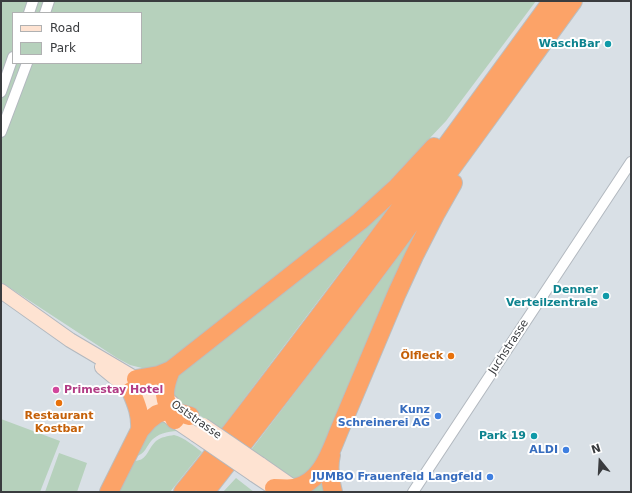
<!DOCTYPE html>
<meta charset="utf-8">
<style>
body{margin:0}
#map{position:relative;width:632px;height:493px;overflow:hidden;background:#d9e0e6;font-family:"DejaVu Sans",sans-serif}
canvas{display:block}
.frame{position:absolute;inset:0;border:2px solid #3a3c3f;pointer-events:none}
.legend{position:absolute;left:12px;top:12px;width:130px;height:52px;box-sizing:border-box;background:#fff;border:1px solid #b0b1b2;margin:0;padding:5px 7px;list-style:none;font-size:12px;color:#3a3c3f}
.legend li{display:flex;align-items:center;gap:8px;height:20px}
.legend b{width:20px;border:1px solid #b0b1b2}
.north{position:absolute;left:580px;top:441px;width:40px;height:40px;-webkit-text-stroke:3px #fff;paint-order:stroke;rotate:342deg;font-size:11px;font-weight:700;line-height:16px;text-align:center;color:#3a3c3f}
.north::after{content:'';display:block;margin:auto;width:14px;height:18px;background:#3a3c3f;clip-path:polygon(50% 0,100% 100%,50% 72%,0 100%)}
</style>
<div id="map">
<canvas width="632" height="493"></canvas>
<div class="frame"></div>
<ul class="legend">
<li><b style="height:5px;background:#fee3d2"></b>Road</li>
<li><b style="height:11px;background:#b6d1bc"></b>Park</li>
</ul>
<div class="north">N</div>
</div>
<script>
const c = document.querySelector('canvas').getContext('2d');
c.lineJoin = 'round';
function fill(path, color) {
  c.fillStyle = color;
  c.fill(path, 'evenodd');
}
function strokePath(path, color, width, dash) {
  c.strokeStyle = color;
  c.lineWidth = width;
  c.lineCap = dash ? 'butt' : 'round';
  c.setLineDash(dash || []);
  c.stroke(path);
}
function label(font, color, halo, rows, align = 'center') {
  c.font = font + ' "DejaVu Sans",sans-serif';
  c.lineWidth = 4;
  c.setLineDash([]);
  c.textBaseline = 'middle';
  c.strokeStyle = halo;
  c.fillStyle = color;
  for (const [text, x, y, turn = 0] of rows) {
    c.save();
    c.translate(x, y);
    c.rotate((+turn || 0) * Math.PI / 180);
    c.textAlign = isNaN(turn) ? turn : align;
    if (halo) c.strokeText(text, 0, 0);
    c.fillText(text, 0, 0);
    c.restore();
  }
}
fill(new Path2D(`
 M1 1H536L446 121 354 218 164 364 146 369 130 365 117 358 1 282ZM13 13H141V63H13Z
 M398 193 390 206 350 259 221 429 171 397 178 374Z
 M418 229 319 463 296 482 251 450 381 280Z
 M160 418 181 431C171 431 161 432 153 439 147 444 145 456 135 456L140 440Z
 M1 419 60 441 40 492H1Z
 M174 435C185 438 194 446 202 452L170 492H114L131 460C147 464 147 449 156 441 161 437 168 436 174 435Z
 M59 453 87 463 77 492H45Z
 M320 477 328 492H309Z
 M236 478 254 492H223Z`), '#b6d1bc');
const minor = new Path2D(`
 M29 13 33 1
 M45 13 49 1
 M1 92 13 57
 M1 132 27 63
 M413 492 631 162`);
const secondary = new Path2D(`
 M1 291 70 340 136 379 172 403
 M102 367 131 391 196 435
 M260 464 296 489
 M253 474 280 492`);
const motorway = new Path2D(`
 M171 370C162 392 163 399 175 420
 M136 379 159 375 171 370 360 221 395 189 434 147
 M131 391C137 405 141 415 140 430
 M331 455C328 467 330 480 333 492
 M274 488C281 488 287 489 294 488 321 483 330 453 339 431L397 293 414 256 436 213 453 183
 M109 492 140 430 149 420 157 414 169 410 190 416
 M183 492C221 446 257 398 293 351 381 236 467 118 552 1
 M205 492C256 427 306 363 356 297 430 199 501 100 573 1`);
strokePath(minor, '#b2b8bf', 12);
strokePath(secondary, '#b2b8bf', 16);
strokePath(motorway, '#bcbdbe', 20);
strokePath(minor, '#fff', 10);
strokePath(secondary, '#fee3d2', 14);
strokePath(motorway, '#fca368', 18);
const secondaryBridge = new Path2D(`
 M203 425 260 464
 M196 435 253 474`);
strokePath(secondaryBridge, '#b2b8bf', 16, []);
strokePath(secondaryBridge, '#fee3d2', 14);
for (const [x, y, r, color] of [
 [608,44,4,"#0f9aa8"],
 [606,296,4,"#0f9aa8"],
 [451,356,4,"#e8710a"],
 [56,390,4,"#d1479c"],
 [59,403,4,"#e8710a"],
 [438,416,4,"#3f7fe0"],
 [534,436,4,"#0f9aa8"],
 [566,450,4,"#3f7fe0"],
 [490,477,4,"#3f7fe0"]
]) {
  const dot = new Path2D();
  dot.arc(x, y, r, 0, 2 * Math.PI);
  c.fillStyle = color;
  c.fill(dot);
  strokePath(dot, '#fff', 1.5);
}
label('bold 11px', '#0d838f', '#fff', [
 ["WaschBar",600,44],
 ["Denner",598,290],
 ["Verteilzentrale",598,303],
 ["Park 19",526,436]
], 'right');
label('11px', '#3a3c3f', '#fff', [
 ["Juchstrasse",509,347,-57],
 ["Oststrasse",196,420,35]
]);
label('bold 11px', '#c56008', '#fff', [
 ["Ölfleck",443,356],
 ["Restaurant",59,416,"center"],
 ["Kostbar",59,429,"center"]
], 'right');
label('bold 11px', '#b23c85', '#fff', [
 ["Primestay Hotel",64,390]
], 'left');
label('bold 11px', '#366cbe', '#fff', [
 ["Kunz",430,410],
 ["Schreinerei AG",430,423],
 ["ALDI",558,450],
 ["JUMBO Frauenfeld Langfeld",482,477]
], 'right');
</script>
